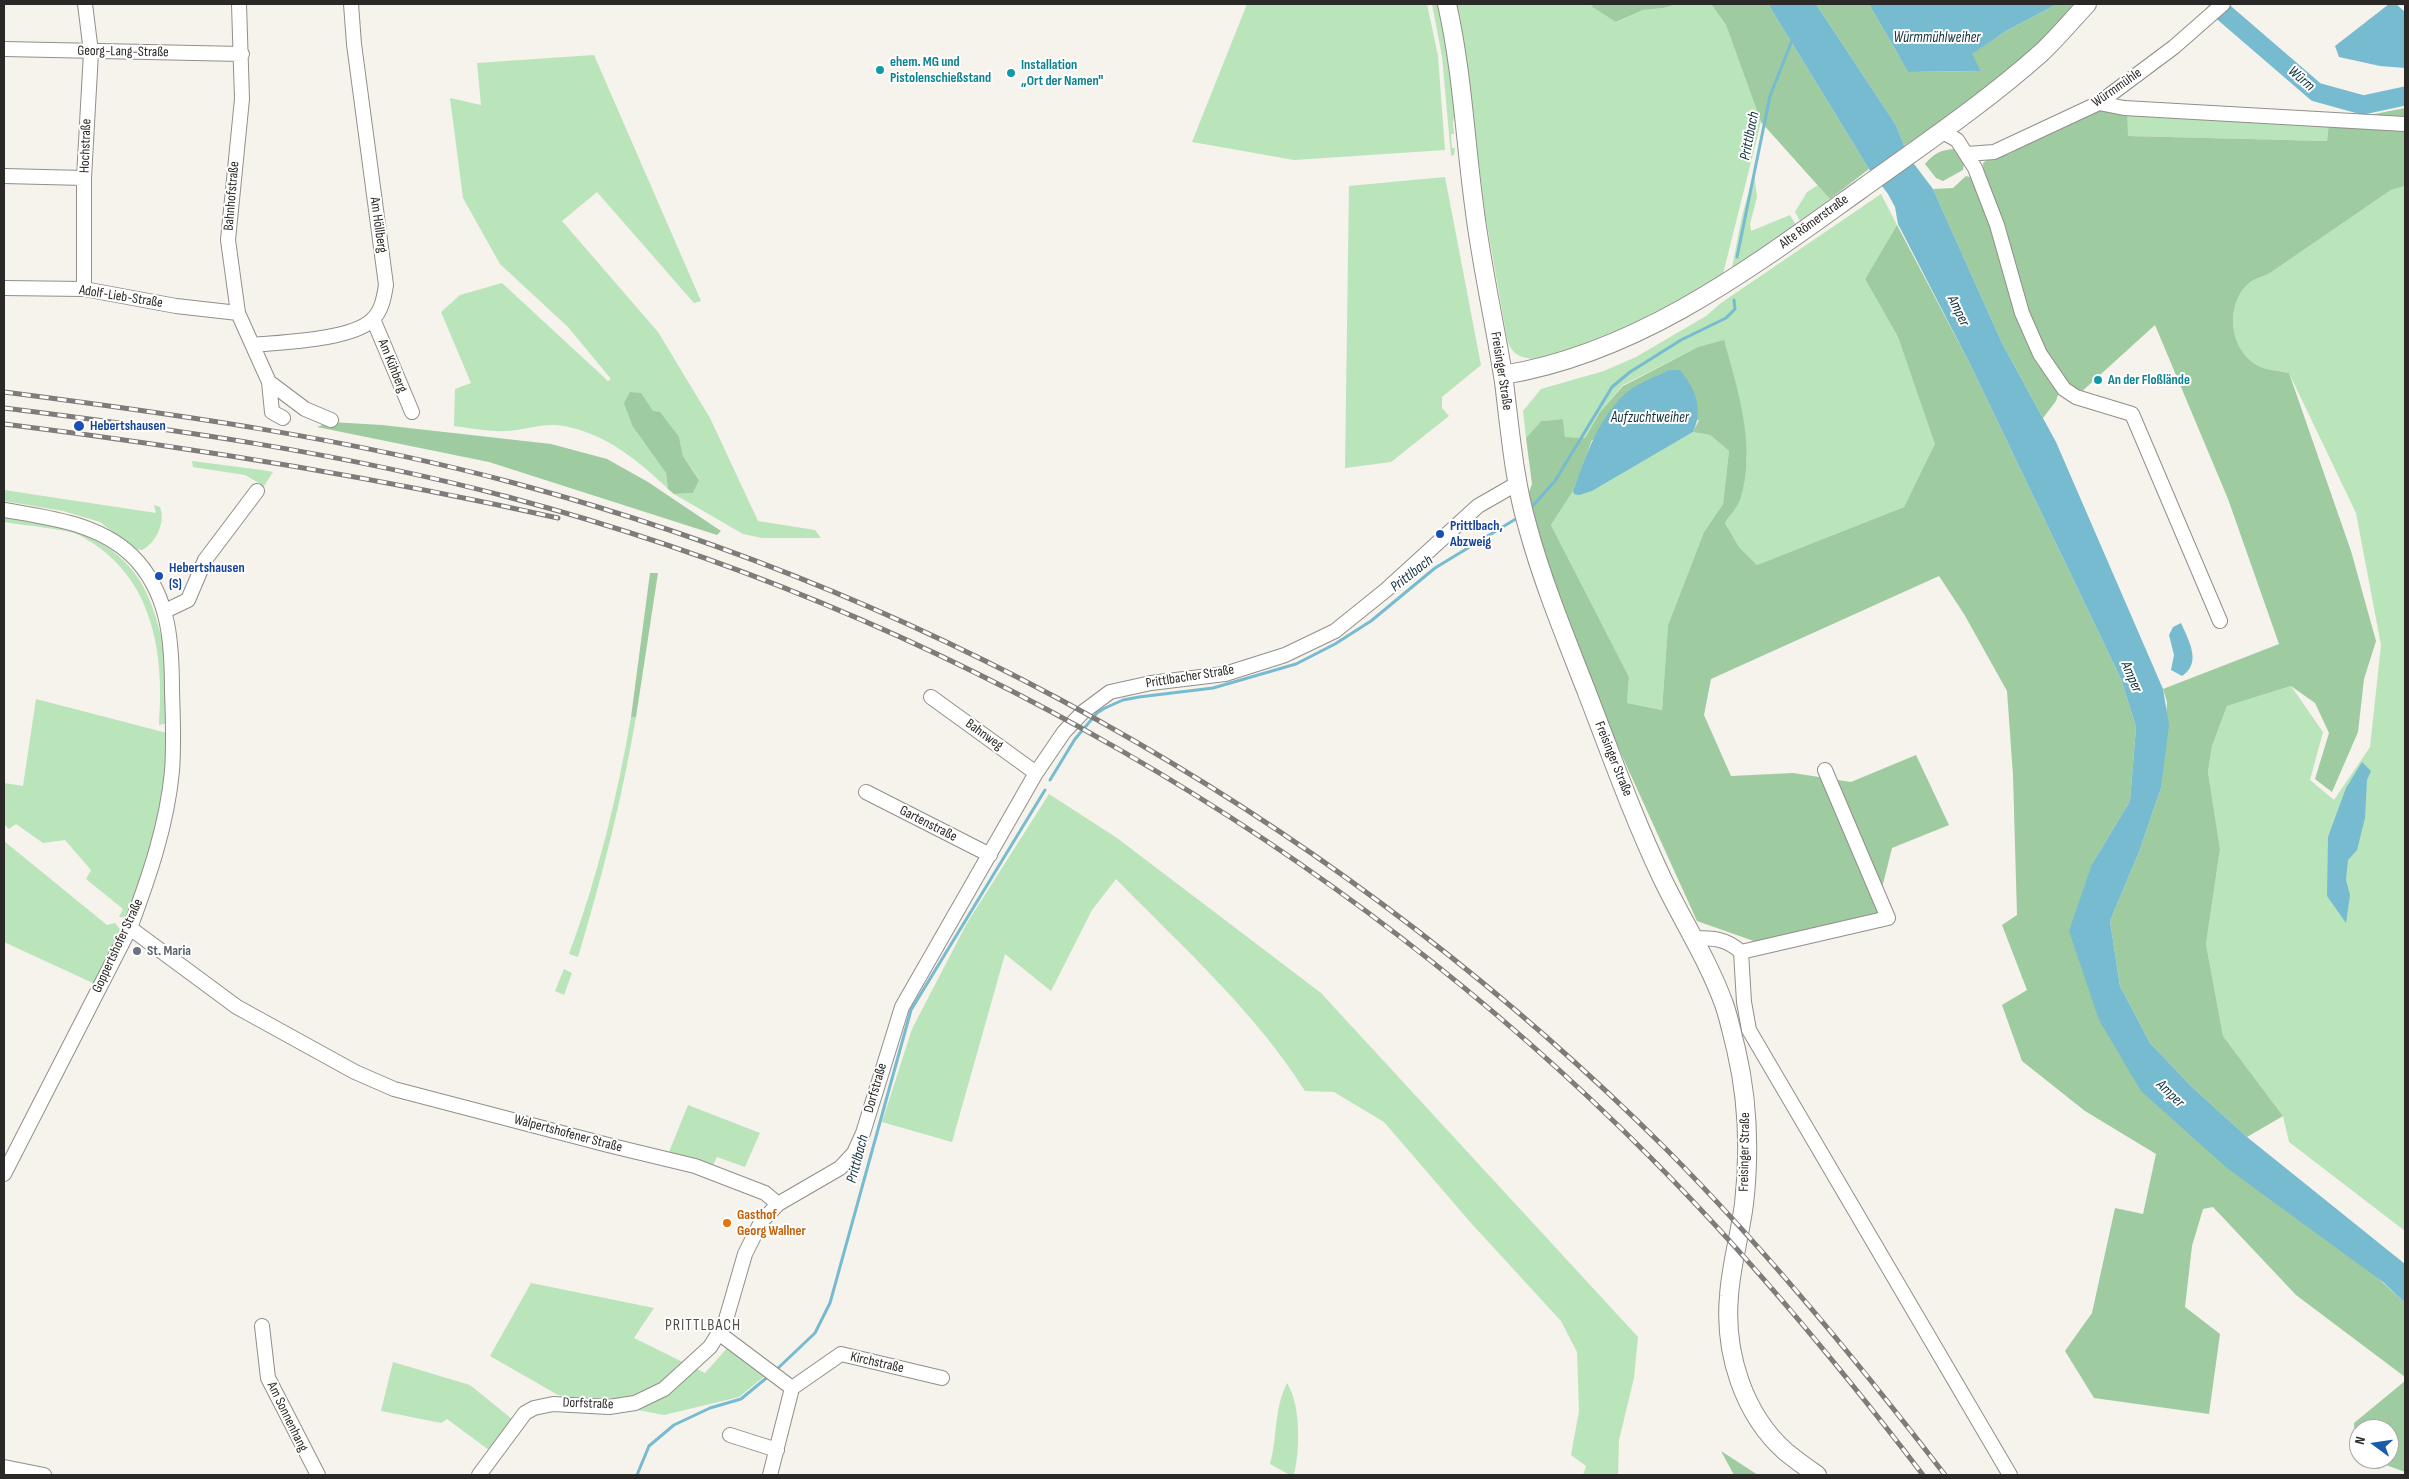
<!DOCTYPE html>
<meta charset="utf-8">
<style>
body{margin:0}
#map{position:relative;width:2409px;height:1479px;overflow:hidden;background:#f6f2ec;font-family:"Sofia Sans Condensed",sans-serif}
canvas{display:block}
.frame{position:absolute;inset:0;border:5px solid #2a2927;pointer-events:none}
.north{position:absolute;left:2349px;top:1419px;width:50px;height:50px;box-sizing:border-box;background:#fff;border:1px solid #aaa9a9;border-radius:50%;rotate:284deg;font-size:14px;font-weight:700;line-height:20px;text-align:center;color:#2a2927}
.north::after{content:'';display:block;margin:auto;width:18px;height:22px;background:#1a5bac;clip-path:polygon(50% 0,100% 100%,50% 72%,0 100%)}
</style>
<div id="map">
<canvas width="2409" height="1479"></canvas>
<div class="frame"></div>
<div class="north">N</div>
</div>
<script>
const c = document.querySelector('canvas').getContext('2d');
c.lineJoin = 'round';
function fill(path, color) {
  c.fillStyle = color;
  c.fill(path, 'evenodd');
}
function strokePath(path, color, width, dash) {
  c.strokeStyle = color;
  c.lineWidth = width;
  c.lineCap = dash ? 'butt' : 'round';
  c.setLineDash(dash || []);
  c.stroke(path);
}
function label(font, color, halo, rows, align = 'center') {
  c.font = font + ' "Sofia Sans Condensed",sans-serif';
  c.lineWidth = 4;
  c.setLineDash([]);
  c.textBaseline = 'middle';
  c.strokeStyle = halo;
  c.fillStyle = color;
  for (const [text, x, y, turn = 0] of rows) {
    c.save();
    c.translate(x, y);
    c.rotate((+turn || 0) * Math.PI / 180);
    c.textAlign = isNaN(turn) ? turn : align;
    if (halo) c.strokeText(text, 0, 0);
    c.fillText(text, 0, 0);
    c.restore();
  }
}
fill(new Path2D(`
 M1247 4H1427L1438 56 1445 150 1294 160 1192 142Z
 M1432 4H1441L1456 108 1453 122 1454 134H1451L1452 148H1455L1454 155 1451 156 1442 56Z
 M1454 4H1596L1592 6 1617 22 1643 10 1664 8 1677 4H1711L1726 25 1761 122 1722 278C1685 300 1560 374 1520 356 1512 352 1509 346 1507 338L1485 214 1473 115Z
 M594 55 701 301 694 303 597 192 562 221 658 332 710 418 758 521 815 530 821 538H762L743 534 674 494 693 493 699 479 683 456 679 437 633 427 666 473 668 489C638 460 606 434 564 426 542 422 527 430 507 431 490 432 471 428 454 426L455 389 471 383 441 312 460 295 502 283 608 381 611 379 568 327 500 264 463 198 450 98 481 105 477 63Z
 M2127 113 2329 123 2327 141 2127 136Z
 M1754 173 1757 197 1750 224 1751 231 1790 215 1796 225 1731 273 1742 216Z
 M1445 177 1481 365 1442 397V408L1449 416 1391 462 1345 468 1349 186Z
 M1818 185 1830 199 1800 221 1795 212 1807 192Z
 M2405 186V1231L2289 1142 2283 1116 2223 1036 2206 944 2220 849 2208 772 2212 746 2227 706 2291 686 2323 732 2310 780 2334 800 2370 747 2381 645 2356 513 2289 373C2279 371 2264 370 2255 364 2229 347 2225 304 2249 283 2254 279 2264 276 2270 273L2391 190Z
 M1881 194 1897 225 1865 279 1898 337 1936 444 1904 507 1757 565 1739 547 1725 523 1739 502 1747 459 1698 347 1623 385 1600 412 1585 438 1565 437 1563 419 1541 421 1526 438 1523 411 1541 389 1604 371 1636 357 1706 316 1721 303Z
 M1693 432 1710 435 1729 451 1723 504 1704 532 1668 625 1662 710 1627 703 1629 677 1551 525 1573 491 1574 494 1592 491Z
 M192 461 262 470 273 472 264 486 245 475 193 467Z
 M4 490 156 513 154 505 160 507C166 522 156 543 142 550L135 549 100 522 63 511 4 501Z
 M4 515C74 527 134 540 156 618 159 630 164 642 165 655 167 678 166 701 167 723L159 725C165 650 152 573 79 535 67 529 20 525 4 522Z
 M36 699 167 733V771L155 838 129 918 119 917 123 909 86 879 91 870 65 840 43 843 16 824 9 829 4 824V783L23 786Z
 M631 717H636C622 799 602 877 578 957L569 954C598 876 617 798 631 717Z
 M1049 794 1117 838 1321 993 1638 1337 1634 1378 1619 1440 1618 1475H1583L1586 1466 1571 1455 1579 1411 1577 1352 1561 1321 1471 1223 1384 1122 1334 1092 1305 1091C1254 1010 1182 947 1116 879L1092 910 1051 991 1005 954 952 1142 882 1122 912 1029 967 923Z
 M4 841 107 925 115 923 122 932 95 984 4 942Z
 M564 969 572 973 564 995 555 991Z
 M688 1105 760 1133 745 1167 717 1157 713 1165 669 1152Z
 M531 1283 654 1308 634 1338 705 1373 728 1347 766 1375 739 1397 664 1415 558 1395 490 1356Z
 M393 1362 470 1385 512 1419 489 1450 447 1419 441 1423 381 1411Z
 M1287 1383C1301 1405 1300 1450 1294 1475H1290L1270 1464C1278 1436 1273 1412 1287 1383Z`), '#bae4ba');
fill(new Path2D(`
 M1596 4H1677L1664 8 1643 10 1616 22 1591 6Z
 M1711 4H1768L1869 169 1830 199 1761 122 1726 25Z
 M1816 4H1869L1908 72 1981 71 1971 54 2006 31 2057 4H2073C2026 62 1966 106 1904 146L1896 125Z
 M2405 108V186L2391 190 2270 273C2264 276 2254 279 2249 283 2225 304 2229 347 2255 364 2264 370 2279 371 2289 373L2351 551 2376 641 2364 679 2358 732 2332 792 2315 779 2329 733 2315 703 2291 686 2227 706 2212 746 2208 772 2220 849 2206 944 2223 1036 2283 1116 2247 1137 2191 1086 2150 1043 2120 986 2110 921 2139 852 2161 788 2167 702 2163 689 2279 644 2228 499 2155 325 2079 394C2029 355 2003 236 1984 176L1983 163 1992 156 2009 154 2090 110 2127 113 2128 136 2327 141 2329 123Z
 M1954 149 1964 164 1963 170 1943 181 1936 178 1925 164C1934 153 1941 150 1954 149Z
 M1966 176 1973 178 2059 392 2056 401 2043 418 2002 343 1933 189 1953 188Z
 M1897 225 1970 364 2121 679 2136 727 2130 801 2092 864 2099 1020 2405 1303V1377L2296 1295 2213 1207 2203 1209 2192 1246 2185 1307 2220 1334 2209 1414 2094 1398 2065 1351 2092 1313 2115 1208 2143 1214 2156 1154 2085 1111 2022 1061 2002 1005 2027 990 2002 925 2017 915 2013 775 2007 691 1964 614 1939 576 1711 679 1704 715 1731 776 1793 773 1851 782 1916 755 1949 825 1892 848 1880 896 1892 910 1779 950 1697 921 1585 674 1535 527 1528 495 1532 484 1526 438 1541 421 1563 419 1565 437 1585 438 1600 412 1623 386 1698 347 1724 340C1738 391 1757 448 1740 500 1737 508 1729 516 1725 523L1739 547 1757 565 1904 507 1935 444 1898 337 1865 279ZM1699 420 1693 432 1710 435 1729 451 1723 504 1704 532 1668 625 1662 710 1627 703 1629 677 1551 525 1573 491 1592 440Z
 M630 392 641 393 653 411 660 412 679 437 683 456 699 480 693 493 674 494 668 489 666 473 633 427 624 403Z
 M331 422 382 425 551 444 607 459 648 482 721 531 717 535 489 462 317 427Z
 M650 573H658L636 717H631Z
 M2405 1381V1472L2370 1459H2389V1429H2359V1455L2356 1454 2354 1423Z
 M1721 1451 1758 1475H1734Z`), '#9fcba0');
fill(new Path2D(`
 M1768 4H1816L1896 125 1908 156 1933 189 2002 343 2056 442 2163 689 2169 725 2161 788 2139 852 2110 921 2120 986 2150 1043 2191 1086 2247 1137 2405 1264V1303L2383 1282 2227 1168 2141 1091 2099 1020 2069 931 2092 864 2130 801 2136 727 2121 679 1970 364 1898 224 1895 207 1888 194 1869 169Z
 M1869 4H2057L2006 31 1972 54 1981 71 1908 72Z
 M2389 4H2396L2405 12V68L2380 66 2339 57 2335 46Z
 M1669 370H1680C1695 388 1704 410 1693 432L1592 491 1579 495 1574 494 1573 491C1586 456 1597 420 1625 394 1637 383 1656 377 1669 370Z
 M2181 623C2189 641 2202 663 2182 676L2171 670 2174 655 2169 635 2173 627Z
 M2362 762 2371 771 2367 780 2365 818 2357 850 2348 860 2346 880 2350 895 2346 923 2327 896 2328 837 2346 788Z`), '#77bbd1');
strokePath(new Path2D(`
 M1737 257 1770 96 1793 38
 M1530 509 1555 481 1612 387 1630 372 1681 340 1726 318 1735 309 1734 300
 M1050 780 1075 739 1097 713 1105 708 1123 700 1139 697 1213 688 1296 664 1335 644 1371 621 1435 568 1519 517
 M775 1371 815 1333 830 1303 911 1010 1045 790
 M637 1475 649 1446 674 1425 710 1408 741 1399 770 1375`), '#77bbd1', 3);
strokePath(new Path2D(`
 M2218 4 2222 11 2316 92 2363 105 2405 96`), '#77bbd1', 19);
const minor = new Path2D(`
 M239 4 242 99 228 240 238 313 269 382 305 409 331 420
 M4 49 242 54
 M2099 103 2124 108 2405 124
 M1941 131 1957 140 1975 168 1997 225 2022 313 2040 354 2064 389 2076 397 2132 414 2220 621
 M1967 154 1994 152 2099 103 2174 47 2223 4
 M4 176 84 178
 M4 288 84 289 176 306 238 313
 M84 289V178L91 52 85 4
 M373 319 412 412
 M253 345C282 342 351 340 372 320 382 311 384 297 386 285L354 44 351 4
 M269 382 272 412 283 418
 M4 510C51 518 105 524 138 562 170 599 172 646 172 691 173 717 174 745 172 771 167 825 149 877 130 928L4 1174
 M165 611 188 600 205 560 257 491
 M931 697 1036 773
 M866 792 990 855
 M130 928 237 1007 355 1072 394 1089 608 1145 695 1166 765 1193 778 1204
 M1693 938C1712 938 1726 938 1741 952L1888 918 1825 770
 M1741 952 1744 1002 1749 1030 2010 1475
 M262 1326 268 1378 318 1475
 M720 1334 792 1388 770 1475
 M792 1388 841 1354 942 1378
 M730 1435 777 1450
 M4 1467 44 1475
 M479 1475 525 1413 534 1408 553 1404 609 1407 635 1403 664 1389 710 1347 725 1323 745 1254 761 1222 778 1204 840 1168 854 1153 863 1133 902 1007 1036 773 1064 732 1083 712 1110 692 1151 683 1225 674 1285 655 1335 631 1386 590 1478 506 1518 483`);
const major = new Path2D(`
 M1447 4C1462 70 1465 138 1474 205 1481 264 1495 323 1504 382 1510 430 1514 481 1528 528 1543 583 1565 636 1586 690 1610 752 1633 817 1662 878 1682 920 1708 960 1724 1004 1729 1018 1732 1034 1736 1049 1748 1100 1750 1151 1744 1204 1740 1235 1731 1265 1729 1296 1724 1352 1743 1414 1786 1452 1796 1460 1807 1468 1817 1475
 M1503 375C1639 353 1751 268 1860 190 1921 146 1985 103 2041 53 2057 38 2072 20 2087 4`);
strokePath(minor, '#928f89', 16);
strokePath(major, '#928f89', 20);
strokePath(minor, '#fff', 14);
strokePath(major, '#fff', 18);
const rail = new Path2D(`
 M4 392C175 414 347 438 514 483 950 600 1349 832 1668 1151 1768 1252 1859 1363 1945 1475
 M4 408C173 429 343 453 508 497 937 611 1336 841 1649 1156 1748 1255 1838 1364 1923 1475
 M4 424C189 447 375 477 558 518`);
strokePath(rail, '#7e7b78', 5);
strokePath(rail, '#fff', 3, [9]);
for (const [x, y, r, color] of [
 [880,70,5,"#0f9aa8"],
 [1011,73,5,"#0f9aa8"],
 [2098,380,5,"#0f9aa8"],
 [79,426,6,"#1a4fb4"],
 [1440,534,5,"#1a4fb4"],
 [159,576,5,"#1a4fb4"],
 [137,951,5,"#6b7280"],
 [727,1223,5,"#e8710a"]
]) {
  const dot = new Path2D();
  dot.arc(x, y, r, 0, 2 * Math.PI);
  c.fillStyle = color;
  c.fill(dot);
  strokePath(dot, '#fff', 2);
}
label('14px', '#2a2927', '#fff', [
 ["Georg-Lang-Straße",123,52,1],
 ["Würmmühle",2117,88,-35],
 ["Hochstraße",86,146,-88],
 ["Bahnhofstraße",232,196,-85],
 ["Alte Römerstraße",1814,222,-36],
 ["Am Höllberg",378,225,82],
 ["Adolf-Lieb-Straße",121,297,9],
 ["Am Kühberg",392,366,68],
 ["Freisinger Straße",1501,371,81],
 ["Prittlbacher Straße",1190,677,-9],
 ["Bahnweg",984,735,36],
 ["Freisinger Straße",1613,759,68],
 ["Gartenstraße",928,824,27],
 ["Goppertshofer Straße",118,946,-65],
 ["Dorfstraße",876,1088,-74],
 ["Walpertshofener Straße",568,1134,15],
 ["Freisinger Straße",1745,1152,-89],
 ["Kirchstraße",877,1363,13],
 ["Dorfstraße",588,1404,2],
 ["Am Sonnenhang",287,1417,64]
]);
label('bold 14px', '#0d838f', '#fff', [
 ["ehem. MG und",890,62],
 ["Pistolenschießstand",890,78],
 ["Installation",1021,65],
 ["„Ort der Namen''",1021,81],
 ["An der Floßlände",2108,380]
], 'left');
label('bold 14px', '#164399', '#fff', [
 ["Hebertshausen",90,426],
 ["Prittlbach,",1450,526],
 ["Abzweig",1450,542],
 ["Hebertshausen",169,568],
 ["(S)",169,584]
], 'left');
label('bold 14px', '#5b616d', '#fff', [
 ["St. Maria",147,951]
], 'left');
label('bold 14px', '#c56008', '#fff', [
 ["Gasthof",737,1215],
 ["Georg Wallner",737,1231]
], 'left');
label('italic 15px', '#11323c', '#fff', [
 ["Würmmühlweiher",1937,38],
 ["Würm",2301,79,41],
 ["Prittlbach",1750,136,-79],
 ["Amper",1958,311,64],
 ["Aufzuchtweiher",1650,418],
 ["Prittlbach",1412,574,-38],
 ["Amper",2131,677,67],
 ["Amper",2170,1094,44],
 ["Prittlbach",858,1159,-75]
]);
c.letterSpacing = '1px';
label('16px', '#524f4a', '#fff', [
 ["PRITTLBACH",703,1326]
]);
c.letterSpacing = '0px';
</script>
